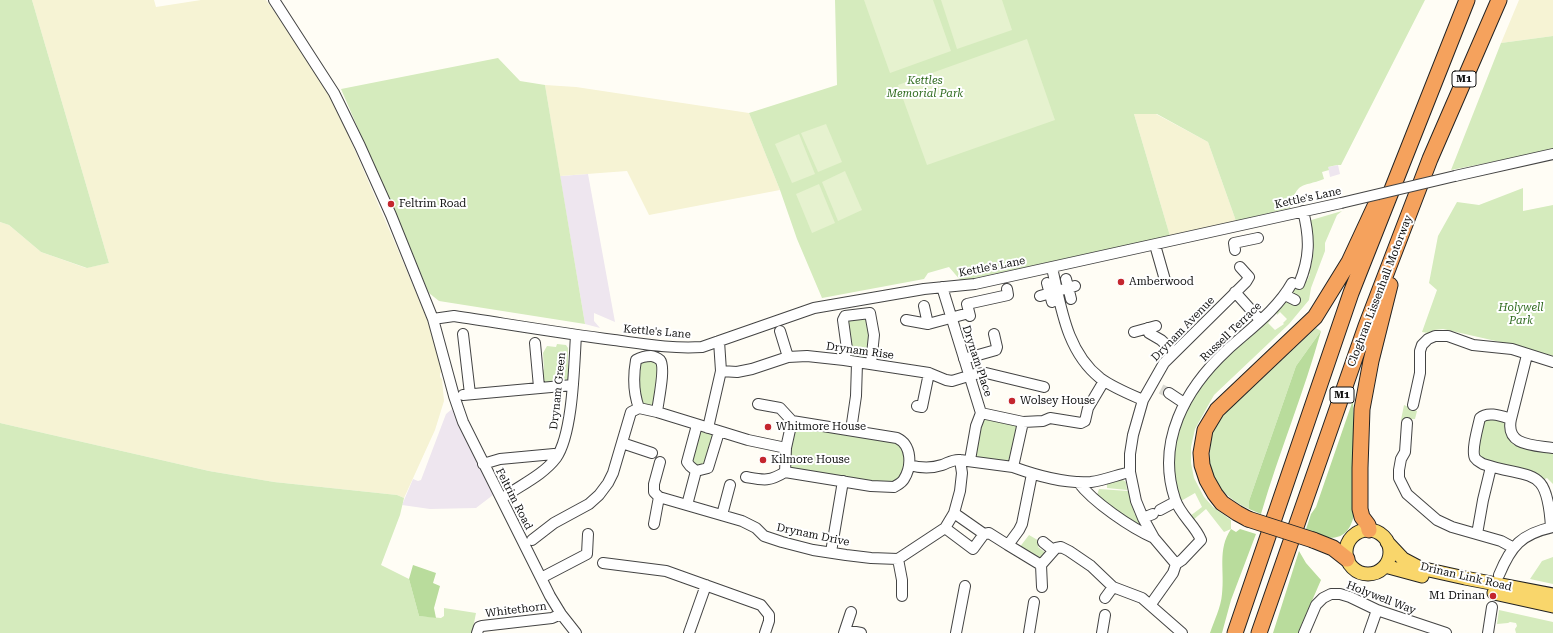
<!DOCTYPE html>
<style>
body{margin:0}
canvas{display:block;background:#fffdf5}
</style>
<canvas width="1553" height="633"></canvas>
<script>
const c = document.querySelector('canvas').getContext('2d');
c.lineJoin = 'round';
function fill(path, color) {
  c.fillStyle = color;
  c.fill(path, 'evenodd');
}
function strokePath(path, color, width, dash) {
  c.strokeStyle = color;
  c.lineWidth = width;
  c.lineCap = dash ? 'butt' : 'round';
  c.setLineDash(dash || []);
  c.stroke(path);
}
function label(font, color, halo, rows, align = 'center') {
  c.font = font + ' "Roboto Serif",serif';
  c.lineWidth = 4;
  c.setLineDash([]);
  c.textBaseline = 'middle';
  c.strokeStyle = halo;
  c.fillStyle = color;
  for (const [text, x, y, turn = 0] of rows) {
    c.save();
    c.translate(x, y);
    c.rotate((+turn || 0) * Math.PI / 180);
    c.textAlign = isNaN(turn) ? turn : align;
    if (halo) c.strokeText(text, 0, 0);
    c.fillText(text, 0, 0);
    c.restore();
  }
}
fill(new Path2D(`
 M1338 165 1340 174 1330 177 1328 167Z
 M588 174 615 322 594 313V321L600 328 585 324 560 176Z
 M452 409 493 495 476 508 430 509 402 505 413 479 418 481 421 480 446 414Z`), '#eee6ef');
fill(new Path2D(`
 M32 0H154L156 7 201 0H266L309 60 331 95 398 250 432 331 442 372 440 373V377L442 379 444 401 435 430 404 498 397 495 274 482 209 471 0 423V222L9 225 41 252 86 268 109 263Z
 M1519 0H1553V36L1501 43Z
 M545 85 576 87 749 113 780 190 649 215 627 171 560 176Z
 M1134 114H1156L1208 142 1236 221 1170 236Z`), '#f6f3d4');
fill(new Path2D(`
 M0 0H32L109 263 87 268 41 252 9 225 0 222Z
 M835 0H1425L1341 165H1337L1328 167 1329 170 1322 172 1324 179C1301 188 1298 180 1290 208L1236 221 1208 142 1157 114H1134L1170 236 961 281 949 267 928 273 924 279 822 298 797 239 780 190 749 113 837 85Z
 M1553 36V150L1451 170 1501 43Z
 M498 58 520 81 545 85 585 324 439 301 429 293 341 89Z
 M1523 188V211L1553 205V356L1509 344 1443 329 1434 330 1428 333 1422 332 1437 290 1429 283 1438 236 1457 202 1479 205Z
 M1342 211 1337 215 1325 243V251L1311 288 1309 300 1289 324 1214 395 1195 429 1191 447V463L1194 478 1204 497 1213 507 1231 520V529L1224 532 1206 509 1192 521 1190 516 1202 507 1195 493 1181 501 1175 488 1172 453 1181 415 1211 371 1269 318 1271 320 1268 323 1275 330 1284 324 1283 323 1287 319 1280 312 1277 315 1276 312 1284 302H1288L1293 286H1304L1306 282 1303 281 1304 279 1307 281 1310 274 1308 273 1307 270 1311 267 1314 248 1311 246 1308 221Z
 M850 318H868L870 332 866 359 860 360 849 355 846 320Z
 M1316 328 1321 331 1296 366 1249 501V509C1221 496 1205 475 1211 444 1212 439 1212 433 1214 429 1219 417 1238 402 1247 393 1270 371 1293 350 1316 328Z
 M557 344 566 345 568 348V379L565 381 546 383 544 382 542 372 544 369 543 353 547 346 556 347Z
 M644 361H651L658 364 655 403 650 408 639 402 638 374 640 364Z
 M1404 405 1417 411 1415 419 1401 420Z
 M985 416 1015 423 1018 427 1011 461 1008 463 977 458C971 446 980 428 985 416Z
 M1487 418 1498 419 1505 422 1509 438 1514 445 1553 452V484L1547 478 1543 480 1485 462 1479 457C1477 445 1481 428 1487 418Z
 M0 423 209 471 274 482 397 495 404 498 400 515 381 565 409 579 419 616 441 618 444 616V608L476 613 472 633H0Z
 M799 426 896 442 904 449C905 468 906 476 888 485L789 469 793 430Z
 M702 431 713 435 714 439 703 467 693 465 691 458 700 432Z
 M1123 477V480L1126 482 1127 490 1107 488V482Z
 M1099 489 1128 491 1135 515H1136L1142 527 1139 528 1097 495Z
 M1029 535 1041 542 1038 547 1046 553 1042 558 1039 559 1019 548Z
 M1553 557V584L1530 579 1542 561Z
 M1499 610 1553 622V633H1516L1515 629 1517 626 1516 623 1510 622 1508 623 1497 624Z`), '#d5ebbd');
fill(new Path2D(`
 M1321 331C1304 393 1279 452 1261 514L1249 509V501L1296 366Z
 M1353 400 1355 456 1354 515C1347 545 1328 539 1305 532L1311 514 1316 507Z
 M1231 529 1236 532 1240 529 1256 534 1231 600 1222 633H1210C1214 621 1221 607 1222 594 1225 571 1217 550 1231 529Z
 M1299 551 1306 563 1321 580 1298 633H1273Z
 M413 565 436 573 433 583 440 586 434 608 436 618 419 616 409 579Z`), '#b9dc9c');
fill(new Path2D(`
 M864 0H933L951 51 890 73Z
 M941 0H1002L1012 30 957 49Z
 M1027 39 1055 120 927 165 898 85Z
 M826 124 842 162 818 172 801 133Z
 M799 134 815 174 792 183 775 144Z
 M845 171 862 210 838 221 822 182Z
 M819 184 835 223 812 233 796 194Z`), '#e6f2cf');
strokePath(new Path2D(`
 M1161 389 1169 393`), '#dbdad3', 10, [10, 5]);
const minor = new Path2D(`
 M274 0 334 93 360 146 391 215 433 319 454 396 463 422 550 596 561 614 576 633
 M1455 176 1553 154
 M1155 245 1165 280
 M1235 250 1234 243 1258 238
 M1052 268C1061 306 1066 351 1100 378 1112 387 1129 394 1143 400
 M1066 279 1071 299
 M1047 283 1052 302
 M1299 284C1310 258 1310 238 1303 211
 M942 287 981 413
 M1235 292 1260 320
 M1285 295 1295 300
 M1040 296 1075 286
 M924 306 928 324
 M970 316 967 304 1008 295 1007 289
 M433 319 454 316C507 324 560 333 614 340 644 344 672 349 702 347L814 308 924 289 975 284 1341 203
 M906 320 928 324 969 313
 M1148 328 1149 333 1161 340 1174 352
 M780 331 788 357
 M1134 332 1156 326
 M463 334 470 394
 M535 343 539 387
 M964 359 996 350 997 347 994 334
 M844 360 847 349 843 320 845 316 870 313 874 335 871 364
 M721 371 737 372 752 369 788 357 807 356 844 360 929 373 946 380 952 381 975 374 986 373 1044 387
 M1169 393 1184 403
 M463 395 573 385
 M758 404 780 408 792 421
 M1413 405 1420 373V351L1422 345 1428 339 1435 336H1448L1473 345 1512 349 1553 362
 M917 406 922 407 929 373
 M639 408 657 412 748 440 786 448
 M639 408C633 392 633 377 636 360 641 357 645 356 651 356 653 356 658 358 660 360 666 367 658 402 657 412
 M1511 419 1527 355
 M1023 422 1043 421 1050 418 1081 423 1085 421 1088 408 1104 381
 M1407 423 1405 452 1401 459 1399 470V478L1407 494 1437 520 1452 527 1501 541 1512 547
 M697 425 687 462 690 466 696 471 708 468 719 432
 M708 428 721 371 719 341
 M851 430 856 396 857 363
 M622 443 652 453
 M483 464 500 459 554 454 557 455
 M909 465C920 468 930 469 942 465 948 463 953 459 960 460
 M1013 467C1038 476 1065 484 1091 482 1105 480 1117 475 1130 472
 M785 472 871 486 894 487C897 485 902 483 904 479 912 466 912 445 897 438L792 421
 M785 472 786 448 792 421
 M746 477C763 480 769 482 785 472
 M1078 482C1093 502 1131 528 1154 538
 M507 495C523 484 544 474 556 458 573 434 574 366 576 335
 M659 497 654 492V484L660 462
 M687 505 696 471
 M1160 510 1175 502
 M722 515 730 485
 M1143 518 1153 514
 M654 524 659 497 742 521 756 528 764 536 782 542 813 550 846 555 871 558 898 559 945 528 954 513 960 491 962 473 960 460 1013 467 1023 422 981 413 976 426 970 460
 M1551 527C1547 464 1532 480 1483 464 1480 462 1477 461 1475 458 1471 451 1478 427 1480 418 1488 411 1501 416 1511 419 1505 446 1533 445 1553 448
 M945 528 973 549 984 534 954 513
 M984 534 989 533 1008 545 1019 530 1022 524 1032 474
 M1477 534 1483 500 1491 467
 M532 540 554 523 589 504 599 495 608 483 613 473 631 412 639 408
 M1043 542 1053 550
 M1008 545 1041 565 1042 587
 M831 552 843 481
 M898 559 902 580V596
 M603 563 666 571 761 605 769 615V621L765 633
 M1176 564 1182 560 1201 540C1195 525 1180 515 1175 499 1156 442 1185 389 1227 350 1250 329 1277 310 1292 283
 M1041 565 1056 548 1061 547 1069 551 1091 566 1113 587 1142 598 1182 633
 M1499 575C1511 546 1521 534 1553 527
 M541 578 587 554 588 534
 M1105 598 1113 587
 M1151 604 1173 573 1176 564 1154 538 1143 518 1136 501 1130 472V454L1133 435 1143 400 1164 363 1246 282 1249 277 1240 267
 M845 630 851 612
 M477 633 479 627 482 626 552 618 561 614
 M689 633 706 585
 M844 633 845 630 861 633
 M956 633 965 586
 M1029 633 1034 602
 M1102 633 1105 615
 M1304 633 1316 605 1323 598 1331 594H1340L1350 597 1377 610 1446 633
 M1369 633 1377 610
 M1488 633 1492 607`);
const major = new Path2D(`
 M1346 552a22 22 0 1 1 44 0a22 22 0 1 1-44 0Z
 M1387 542 1403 559 1420 568 1465 578 1553 595
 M1385 566 1422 576
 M1494 593 1553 606`);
const highway = new Path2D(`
 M1248 519 1237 513 1222 503 1215 494 1207 480 1202 465 1201 453 1205 430 1217 410 1315 317 1349 262 1375 206
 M1369 530 1368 525 1362 517 1360 509V468L1362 409 1371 361 1390 285
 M1313 540 1333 548 1347 559
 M1235 633 1351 293 1467 0
 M1259 633 1366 326 1430 159 1499 0`);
strokePath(minor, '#444', 12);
strokePath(major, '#222', 15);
strokePath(highway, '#222', 17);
strokePath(minor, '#fff', 10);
strokePath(major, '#f9d66b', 13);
strokePath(highway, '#f5a25d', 15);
const minorBridge = new Path2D(`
 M1341 203 1455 176`);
const highwayBridge = new Path2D(`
 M1248 519 1313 540`);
strokePath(minorBridge, '#444', 12, []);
strokePath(highwayBridge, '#222', 17, []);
strokePath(minorBridge, '#fff', 10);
strokePath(highwayBridge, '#f5a25d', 15);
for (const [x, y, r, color] of [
 [391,204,4,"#c4262e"],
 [1121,282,4,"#c4262e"],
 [1012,401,4,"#c4262e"],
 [768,427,4,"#c4262e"],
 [763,460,4,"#c4262e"],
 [1493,596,4,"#c4262e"]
]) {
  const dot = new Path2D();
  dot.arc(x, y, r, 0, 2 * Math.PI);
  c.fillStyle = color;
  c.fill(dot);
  strokePath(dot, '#fff', 1.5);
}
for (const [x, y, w] of [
 [1464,79,24],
 [1342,395,24]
]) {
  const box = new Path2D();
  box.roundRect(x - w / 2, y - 8, w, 16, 3);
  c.fillStyle = '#fff';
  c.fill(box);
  strokePath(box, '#111', 1);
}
label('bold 10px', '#111', null, [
 ["M1",1464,79],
 ["M1",1342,395]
]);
label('italic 11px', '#2f6b1f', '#fff', [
 ["Kettles",925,81],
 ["Memorial Park",925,94],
 ["Holywell",1521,308],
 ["Park",1521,321]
]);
label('11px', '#111', '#fff', [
 ["Kettle's Lane",1308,198,-12],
 ["Kettle's Lane",992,267,-11],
 ["Cloghran Lissenhall Motorway",1380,291,-69],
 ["Drynam Avenue",1183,329,-46],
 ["Kettle's Lane",657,332,5],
 ["Russell Terrace",1231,332,-44],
 ["Drynam Rise",860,351,8],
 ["Drynam Place",977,361,72],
 ["Drynam Green",558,391,-84],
 ["Feltrim Road",514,499,63],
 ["Drynam Drive",813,535,12],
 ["Drinan Link Road",1466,577,13],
 ["Holywell Way",1381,598,21],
 ["Whitethorn",516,610,-7]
]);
label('11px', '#111', '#fff', [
 ["Feltrim Road",399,204],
 ["Amberwood",1129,282],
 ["Wolsey House",1020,401],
 ["Whitmore House",776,427],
 ["Kilmore House",771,460],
 ["M1 Drinan",1485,596,"right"]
], 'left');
</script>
